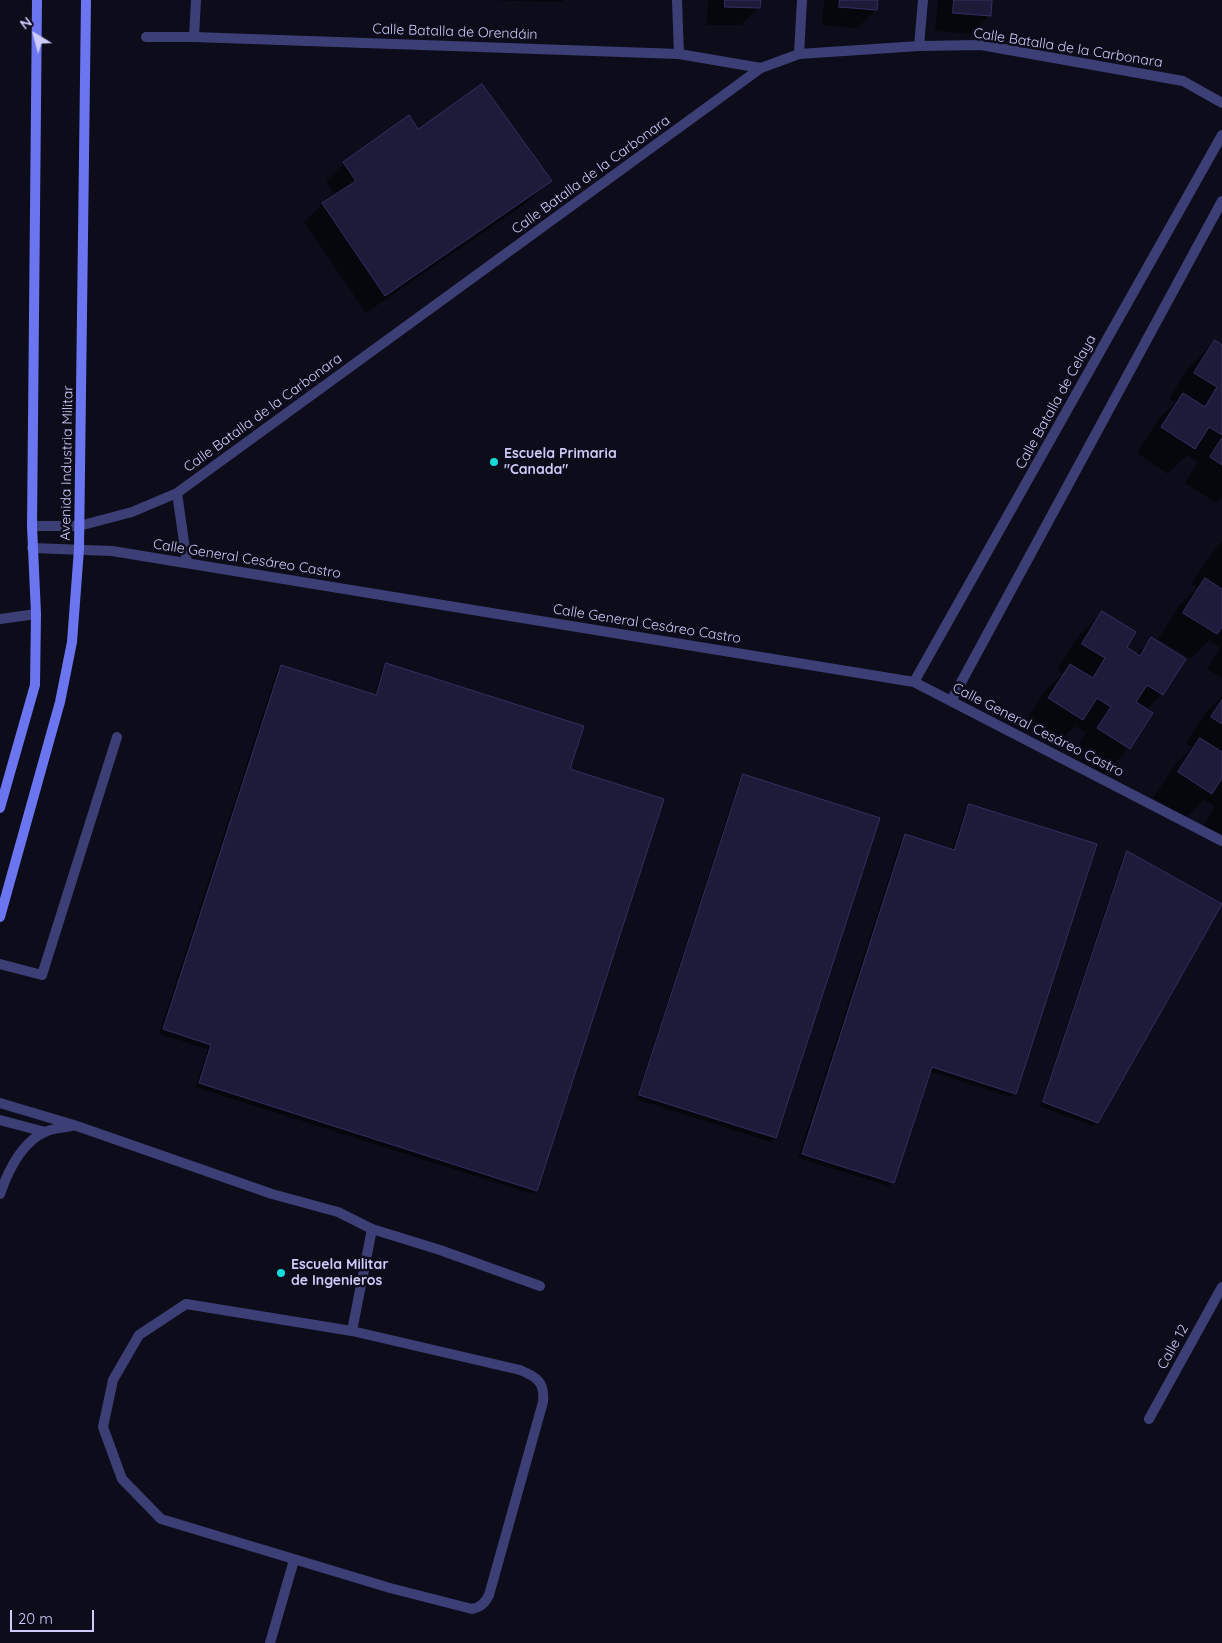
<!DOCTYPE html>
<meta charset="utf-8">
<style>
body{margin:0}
#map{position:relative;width:1222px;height:1643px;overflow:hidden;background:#0d0c1a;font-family:Quicksand,sans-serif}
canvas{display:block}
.north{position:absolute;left:10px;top:10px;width:50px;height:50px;-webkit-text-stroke:4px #0d0c1a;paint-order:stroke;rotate:323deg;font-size:14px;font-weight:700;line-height:20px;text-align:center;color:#cccbfa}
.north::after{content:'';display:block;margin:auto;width:18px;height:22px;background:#cccbfa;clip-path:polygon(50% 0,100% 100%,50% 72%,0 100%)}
.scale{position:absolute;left:10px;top:1610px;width:84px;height:22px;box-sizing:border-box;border:2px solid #cccbfa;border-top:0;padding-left:6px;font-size:15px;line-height:18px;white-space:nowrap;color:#cccbfa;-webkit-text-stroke:4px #0d0c1a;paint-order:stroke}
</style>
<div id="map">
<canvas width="1222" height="1643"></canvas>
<div class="north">N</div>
<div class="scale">20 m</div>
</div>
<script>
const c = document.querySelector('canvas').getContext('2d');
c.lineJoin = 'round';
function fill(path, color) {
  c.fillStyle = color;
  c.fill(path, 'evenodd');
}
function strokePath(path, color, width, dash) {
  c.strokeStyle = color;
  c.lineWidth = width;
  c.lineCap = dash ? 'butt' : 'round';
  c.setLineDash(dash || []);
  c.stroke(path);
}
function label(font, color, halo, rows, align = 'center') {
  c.font = font + ' Quicksand,sans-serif';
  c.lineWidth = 5;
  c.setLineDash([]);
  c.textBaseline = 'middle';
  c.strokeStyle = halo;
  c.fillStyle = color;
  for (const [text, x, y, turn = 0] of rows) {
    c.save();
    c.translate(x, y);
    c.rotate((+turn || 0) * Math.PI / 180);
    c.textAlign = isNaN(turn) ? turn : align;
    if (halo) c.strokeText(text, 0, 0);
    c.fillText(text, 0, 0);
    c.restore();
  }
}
fill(new Path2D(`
 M479 0H564L561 2Z
 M708 0H759V7L741 25H707Z
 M824 0H877L876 10 857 28 822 25Z
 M938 0H991L989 16 971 34 935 31Z
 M418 131 550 181 532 199 366 313 304 222 322 204 336 196 326 181 344 163Z
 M1215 342 1222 346V497L1216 503 1185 483 1198 462 1187 455 1168 474 1137 453 1158 420 1175 402 1169 399 1189 367Z
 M1222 542V678L1207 669 1220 648 1209 640 1191 659 1158 639 1179 606 1197 588 1191 584 1212 553Z
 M1102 612 1125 647 1136 654 1151 639 1162 694 1146 710 1129 748 1104 774 1072 754 1086 733 1075 726 1056 745 1024 724 1045 691 1063 673 1057 670 1077 638Z
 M387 665 568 770 536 1190 532 1194 195 1087 208 1049 159 1034 277 670 281 666 374 696 382 669Z
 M1222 696V841L1202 828 1215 806 1204 800 1185 818 1153 798 1175 765 1192 747 1186 743 1206 712Z
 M743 776 775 1138 771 1142 636 1099 739 780Z
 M970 805 1015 1093 1011 1097 929 1071 893 1182 889 1186 798 1158 901 840 905 836 952 850 965 810Z
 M1127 853 1097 1122 1093 1126 1040 1106 1123 857Z`), '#0007');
const building = new Path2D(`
 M725 0H761L760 8 725 7Z
 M840 0H878L877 10 839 7Z
 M954 0H992L991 16 953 13Z
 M482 84 552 181 385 296 322 203 356 181 343 162 409 115 418 129Z
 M1215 340 1222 345V435L1209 427 1195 449 1161 427 1183 393 1205 407 1217 387 1194 373Z
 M1222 438V465L1210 457Z
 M1205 578 1222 589V627L1217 634 1183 613Z
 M1102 611 1136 632 1127 647 1140 656 1151 637 1186 659 1163 695 1147 685 1136 702 1153 713 1130 749 1097 728 1111 707 1097 698 1083 720 1048 698 1070 664 1093 678 1105 658 1082 644Z
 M386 663 584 726 570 769 664 799 537 1191 199 1083 211 1045 163 1029 281 665 376 695Z
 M1222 700V724L1211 717Z
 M1200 738 1222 752V778L1212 794 1178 772Z
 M743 774 880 818 776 1138 639 1095Z
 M969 804 1097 844 1016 1094 932 1067 894 1183 802 1154 905 834 954 850Z
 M1127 851 1222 904 1098 1123 1043 1102Z`);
fill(building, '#1e1a39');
strokePath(building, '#342f63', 1);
strokePath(new Path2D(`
 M0 619 36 614
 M0 964 42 975 117 737
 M186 1304 352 1331 520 1370C537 1377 545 1382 543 1402L489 1595C485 1603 481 1607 472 1609L390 1588 161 1519 122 1479 103 1427 113 1380 139 1335Z
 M352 1331 372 1229
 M270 1643 294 1560`), '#3c3f75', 10);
strokePath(new Path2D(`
 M677 0 679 54
 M146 37H194L679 54 761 68
 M194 37 196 0
 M919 46 923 0
 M799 54 802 0
 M177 493 187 563
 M32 526H79L132 512 177 493 761 68 799 54 919 46 981 45 1183 81 1222 103
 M32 548 112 551 914 682 1222 841
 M914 682 1222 135
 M951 701 1222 201
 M0 1103 74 1125 272 1194 338 1212 372 1229 440 1250 540 1286
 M0 1120 45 1132
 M0 1194C8 1171 22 1142 45 1132 53 1128 64 1128 72 1126
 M1149 1419 1222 1287`), '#3c3f75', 10);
strokePath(new Path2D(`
 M0 808 35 685 36 614 32 526 37 0
 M0 917 60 702 72 642 79 549 86 0`), '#6b75f0', 10);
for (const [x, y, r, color] of [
 [494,462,5,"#16dbdb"],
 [281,1273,5,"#16dbdb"]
]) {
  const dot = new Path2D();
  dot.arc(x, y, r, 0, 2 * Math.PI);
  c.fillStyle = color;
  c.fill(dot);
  strokePath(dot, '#0d0c1a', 2);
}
label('14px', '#cccbfa', '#0d0c1a', [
 ["Calle Batalla de Orendáin",455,32,2],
 ["Calle Batalla de la Carbonara",1068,48,9],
 ["Calle Batalla de la Carbonara",591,175,-36],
 ["Calle Batalla de Celaya",1056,402,-61],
 ["Calle Batalla de la Carbonara",263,413,-36],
 ["Avenida Industria Militar",67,463,-89],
 ["Calle General Cesáreo Castro",247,559,9],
 ["Calle General Cesáreo Castro",647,624,9],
 ["Calle General Cesáreo Castro",1038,730,27],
 ["Calle 12",1173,1347,-61]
]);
label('bold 14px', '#cccbfa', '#0d0c1a', [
 ["Escuela Primaria",504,454],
 ["\"Canada\"",504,470],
 ["Escuela Militar",291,1265],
 ["de Ingenieros",291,1281]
], 'left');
</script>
